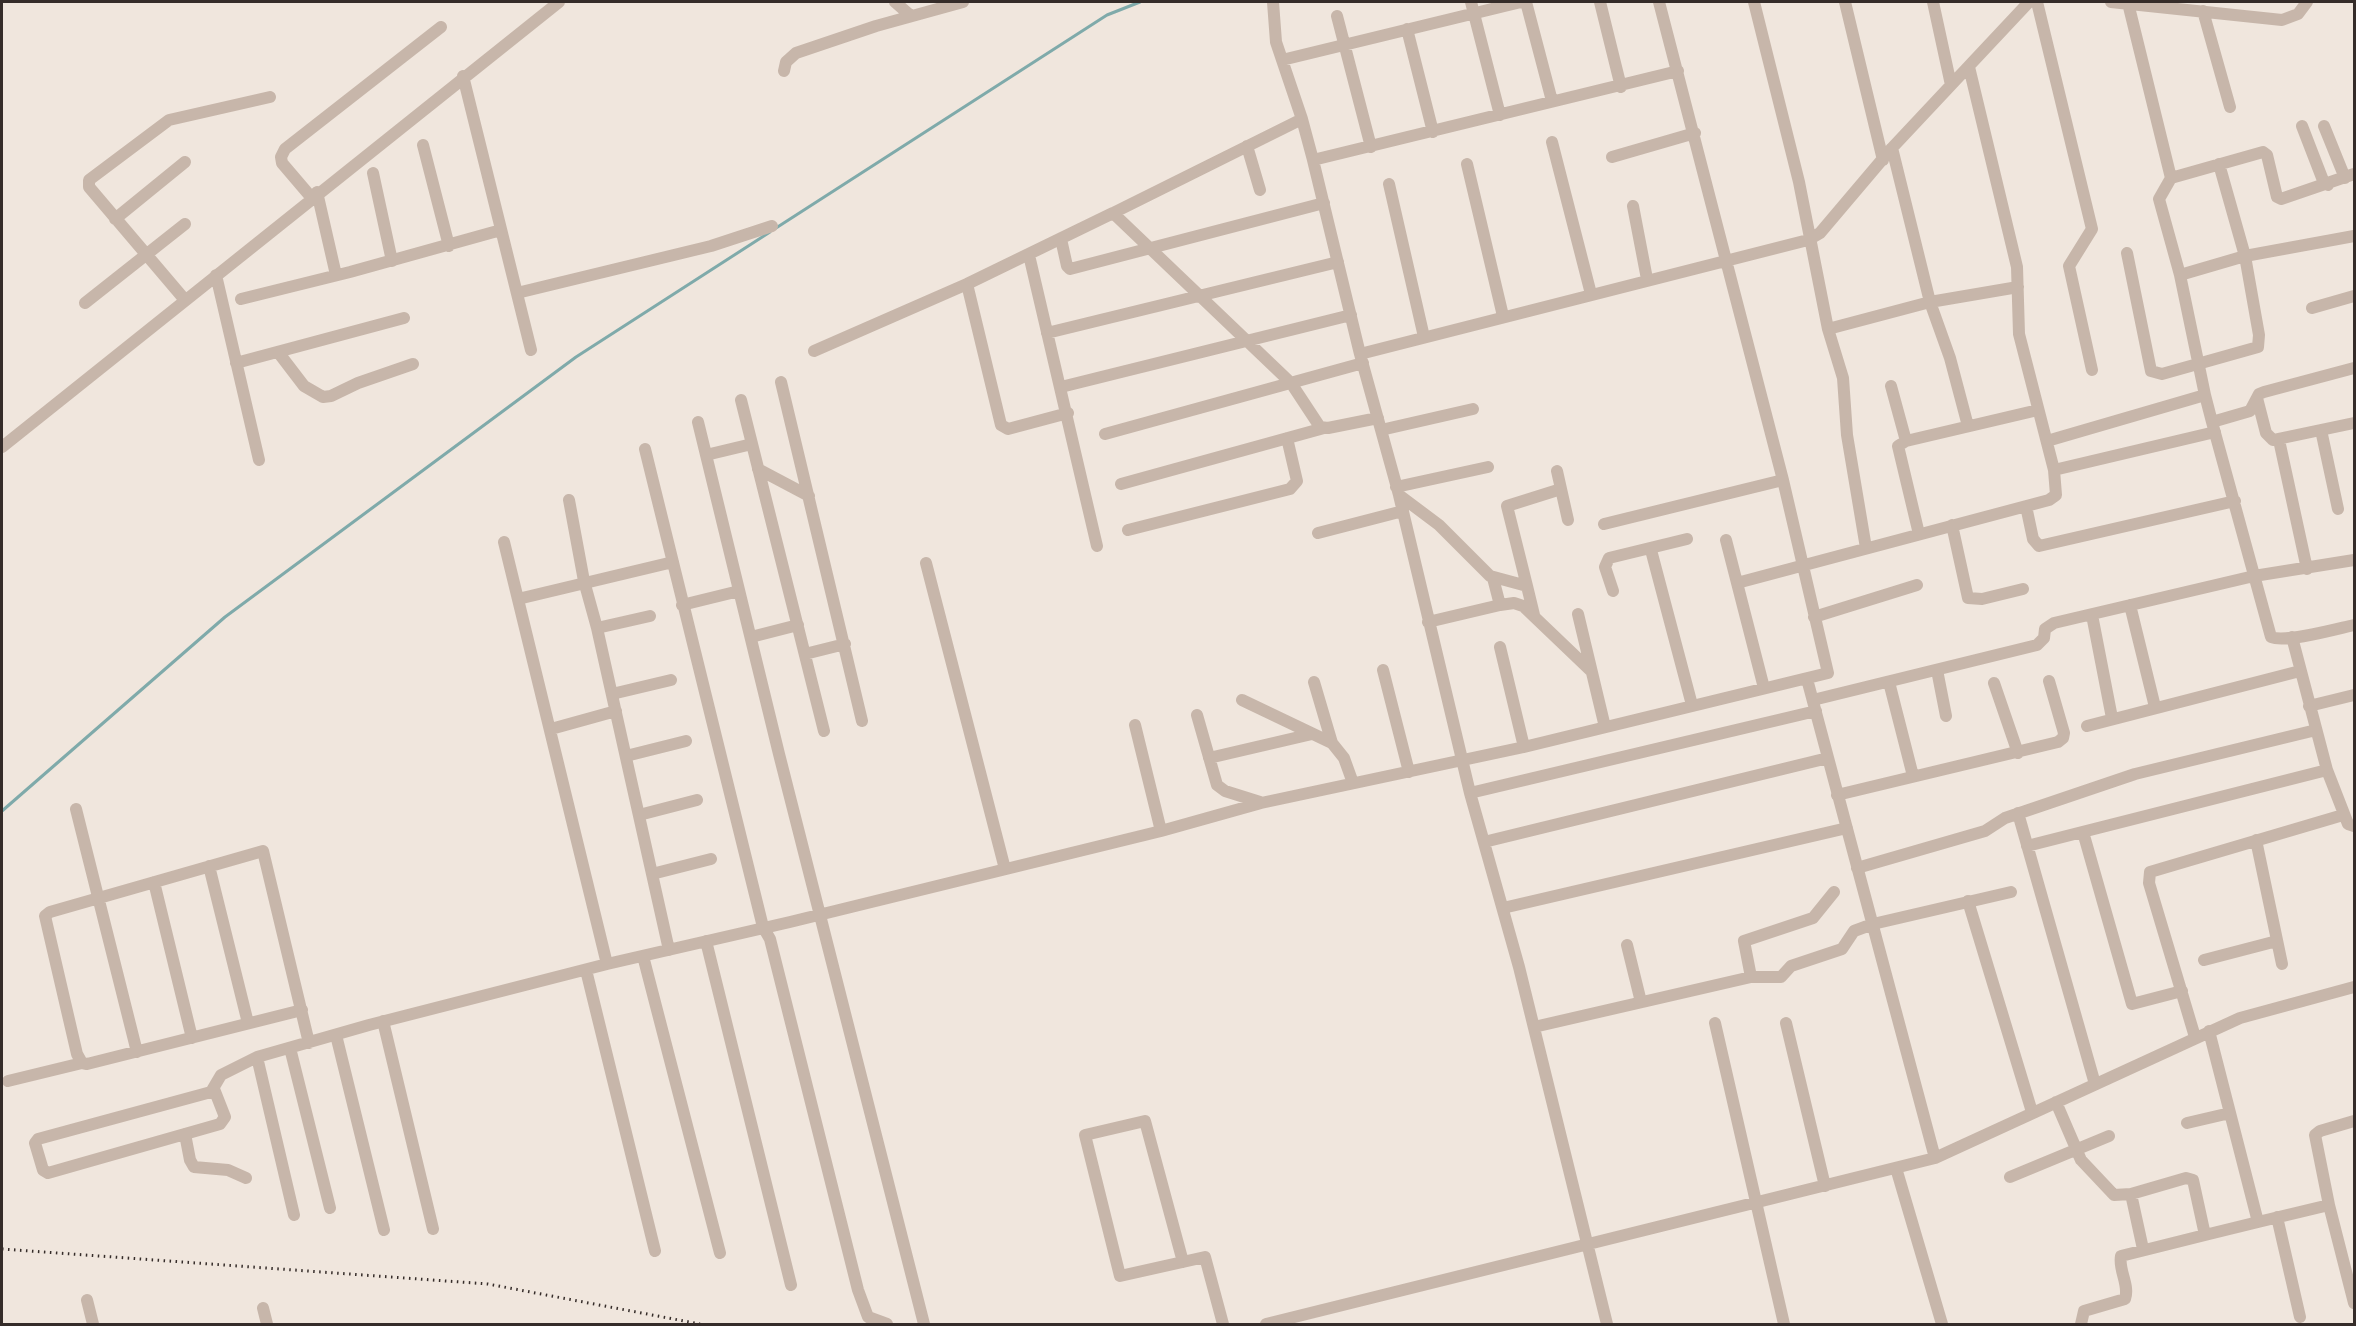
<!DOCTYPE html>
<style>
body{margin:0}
#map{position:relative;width:2356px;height:1326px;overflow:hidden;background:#f0e6dd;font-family:Ubuntu,sans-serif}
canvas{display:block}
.frame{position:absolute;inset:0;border:3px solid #352c29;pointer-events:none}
</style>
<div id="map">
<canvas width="2356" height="1326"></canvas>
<div class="frame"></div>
</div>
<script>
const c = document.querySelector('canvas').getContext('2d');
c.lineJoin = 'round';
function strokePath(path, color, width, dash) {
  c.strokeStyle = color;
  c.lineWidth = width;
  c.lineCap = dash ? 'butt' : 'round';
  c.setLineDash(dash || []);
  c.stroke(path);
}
strokePath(new Path2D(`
 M776 228 1107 15 1140 2
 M2 811 225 617 576 357 770 232`), '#7faaaa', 3);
strokePath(new Path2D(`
 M895 2 911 16
 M1273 2 1276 42 1302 119 1313 160 1360 354 1399 495 1470 793 1519 967 1607 1324
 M1471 2 1500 115
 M1526 2 1552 101
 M1600 2 1621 87
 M1754 2 1799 182 1828 329 1843 378 1847 435 1866 548
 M1845 2 1883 160
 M1933 2 1951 85
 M2037 2 2092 229 2069 266 2092 370
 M2111 2 2282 20 2298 14 2307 2
 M2128 3 2171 178 2263 152 2267 155 2277 197 2281 199 2354 174
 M2203 11 2230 107
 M1337 16 1371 147
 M1407 29 1433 132
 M1282 60 1521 2
 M784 71 786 62 796 53 876 26 963 2
 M463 76 531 350
 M1302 119 1113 213 1291 383 1320 427 1328 428 1378 418
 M2302 126 2324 183 2328 185
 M2324 126 2345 178
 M1552 142 1591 294
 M423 145 449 246
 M1247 146 1260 190
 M1892 148 1930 302 1950 358 1968 426
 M1612 157 1695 133
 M1313 160 1678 71
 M1467 164 1503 316
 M373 173 392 261
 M2171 178 2159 199 2180 275 2205 395
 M1389 184 1424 337
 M317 192 336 275
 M311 197 282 163 281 157 285 149 441 27
 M1633 206 1647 279
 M115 219 185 162
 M1061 239 1067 266 1070 269 1324 203
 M2127 253 2151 371 2162 374 2258 347 2259 335 2245 256 2219 164
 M1029 255 1097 546
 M216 275 259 460
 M2180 275 2245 256 2354 236
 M967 284 1001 425 1008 429 1068 413
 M517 293 711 246 772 226
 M241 299 350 272 501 230
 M185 300 89 187V180L169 120 270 97
 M85 303 185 224
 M2312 308 2354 296
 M1828 329 1930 302 2018 287
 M1047 333 1338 262
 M814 351 967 284 1113 213
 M278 352 304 386 323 397 331 396 358 383 413 364
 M1360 354 1808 240 1820 233 1892 148 2029 2
 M236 363 404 318
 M781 382 862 721
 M1891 386 1906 441
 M1061 387 1351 315
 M2257 398 2266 433 2273 440 2354 423
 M741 400 824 731
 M698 422 779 754 924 1324
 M2212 422 2271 637C2286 643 2336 629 2354 625
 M1381 430 1473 409
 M2321 430 2338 509
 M1105 434 1363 363
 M2279 440 2307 569
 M2047 441 2205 395 2212 422 2250 411 2259 394 2264 392 2354 368
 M2 447 559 2
 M645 449 763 927 770 939 858 1290 868 1317 887 1324
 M706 455 752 444
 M758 469 809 496
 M2054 470 2215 432
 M1557 471 1568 520
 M1121 484 1324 428
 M1396 487 1488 467
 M1399 495 1439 525 1490 576 1527 586 1507 506 1561 489
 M569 500 584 581 597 628 669 950
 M2026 506 2033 539 2039 546 2235 501
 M1604 524 1783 480
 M1952 525 1968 598 1982 599 2023 589
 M1128 530 1290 489 1297 481 1287 438
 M1318 533 1403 511
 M1919 534 1898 446 1906 441 2038 410
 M1726 540 1764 688
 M504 542 607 964
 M1651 550 1692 705
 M926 563 1005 869
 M1737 583 2049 500 2056 495 2054 470 2019 334 2017 267 1969 67
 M1527 586 1534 615
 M1613 591 1605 567 1609 558 1687 539
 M518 599 673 562
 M682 605 739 591
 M1500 605 1514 603 1523 606 1591 671
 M2130 605 2155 707
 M1578 614 1605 727
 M2092 615 2112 718
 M1814 617 1917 585
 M1428 622 1500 605 1493 578
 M597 628 650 616
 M751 637 798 625
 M2292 637 2327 770 2348 824 2354 826
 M1500 647 1524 747
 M805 654 845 644
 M1383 670 1409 772
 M1937 670 1946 716
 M1807 679 1935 1158
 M1314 682 1332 743
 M1889 682 1913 776
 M1994 683 2018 753
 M612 694 671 680
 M1242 700 1332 743 1344 758 1353 783
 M1813 700 2037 645 2044 638 2045 629 2054 623 2254 576 2354 560
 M2309 706 2354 695
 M1197 715 1217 785 1225 791 1260 802
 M1135 725 1161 831
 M2087 726 2300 671
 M551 729 616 711
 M626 756 686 741
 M1209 758 1312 734
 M1470 793 1816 711
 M1837 795 2058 742 2063 738 2064 733 2049 681
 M76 809 137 1052
 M2018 813 2095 1084
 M639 815 697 800
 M2083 832 2132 1004 2182 991
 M2256 840 2282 964
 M1484 842 1828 758
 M2027 846 2327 770
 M209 866 248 1023
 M1857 868 1985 831 2005 818 2135 774 2316 730
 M652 874 711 859
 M154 882 192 1038
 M1968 901 2032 1112
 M1503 908 1847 828
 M706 941 791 1285
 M1627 945 1641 1002
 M643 956 720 1253
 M2204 960 2277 941
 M586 970 655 1251
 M1751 977 1744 941 1813 918 1834 892
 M302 1010 87 1064 82 1063 77 1054 45 916 50 912 263 851 309 1043
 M383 1021 433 1229
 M1715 1023 1784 1324
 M1786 1023 1825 1186
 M1534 1027 1751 977H1781L1791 966 1842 949 1854 931 1873 924 2011 892
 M336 1035 384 1230
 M2195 1037 2149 883 2150 872 2343 815
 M290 1048 330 1208
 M257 1057 294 1215
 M8 1081 82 1063
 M214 1089 225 1117 220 1124 48 1173 43 1170 35 1143 38 1139 211 1092 221 1075 257 1057 369 1025 607 964 790 922 1161 831 1261 803 1524 747 1828 673 1783 480 1659 2
 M2056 1102 2081 1160 2114 1195 2131 1194 2186 1178 2193 1180 2205 1235 2121 1256C2118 1270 2130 1285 2125 1299L2084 1311 2081 1324
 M2187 1123 2230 1113
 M185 1134 190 1160 194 1167 228 1170 246 1178
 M1896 1168 1942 1324
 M2010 1177 2109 1136
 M2131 1194 2143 1249
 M2329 1205 2315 1135 2320 1131 2354 1121
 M2277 1217 2300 1317
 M2258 1222 2329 1205 2354 1303
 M2205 1235 2258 1222 2209 1031
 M1183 1262 1145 1121 1085 1135 1120 1276 1205 1257 1223 1324
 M87 1300 93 1324
 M263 1308 267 1324
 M1266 1324 1935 1158 2240 1018 2354 987`), '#c7b6aa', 12);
strokePath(new Path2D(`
 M2 1249 488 1284 700 1324`), '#352c29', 3, [1.5, 4.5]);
</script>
